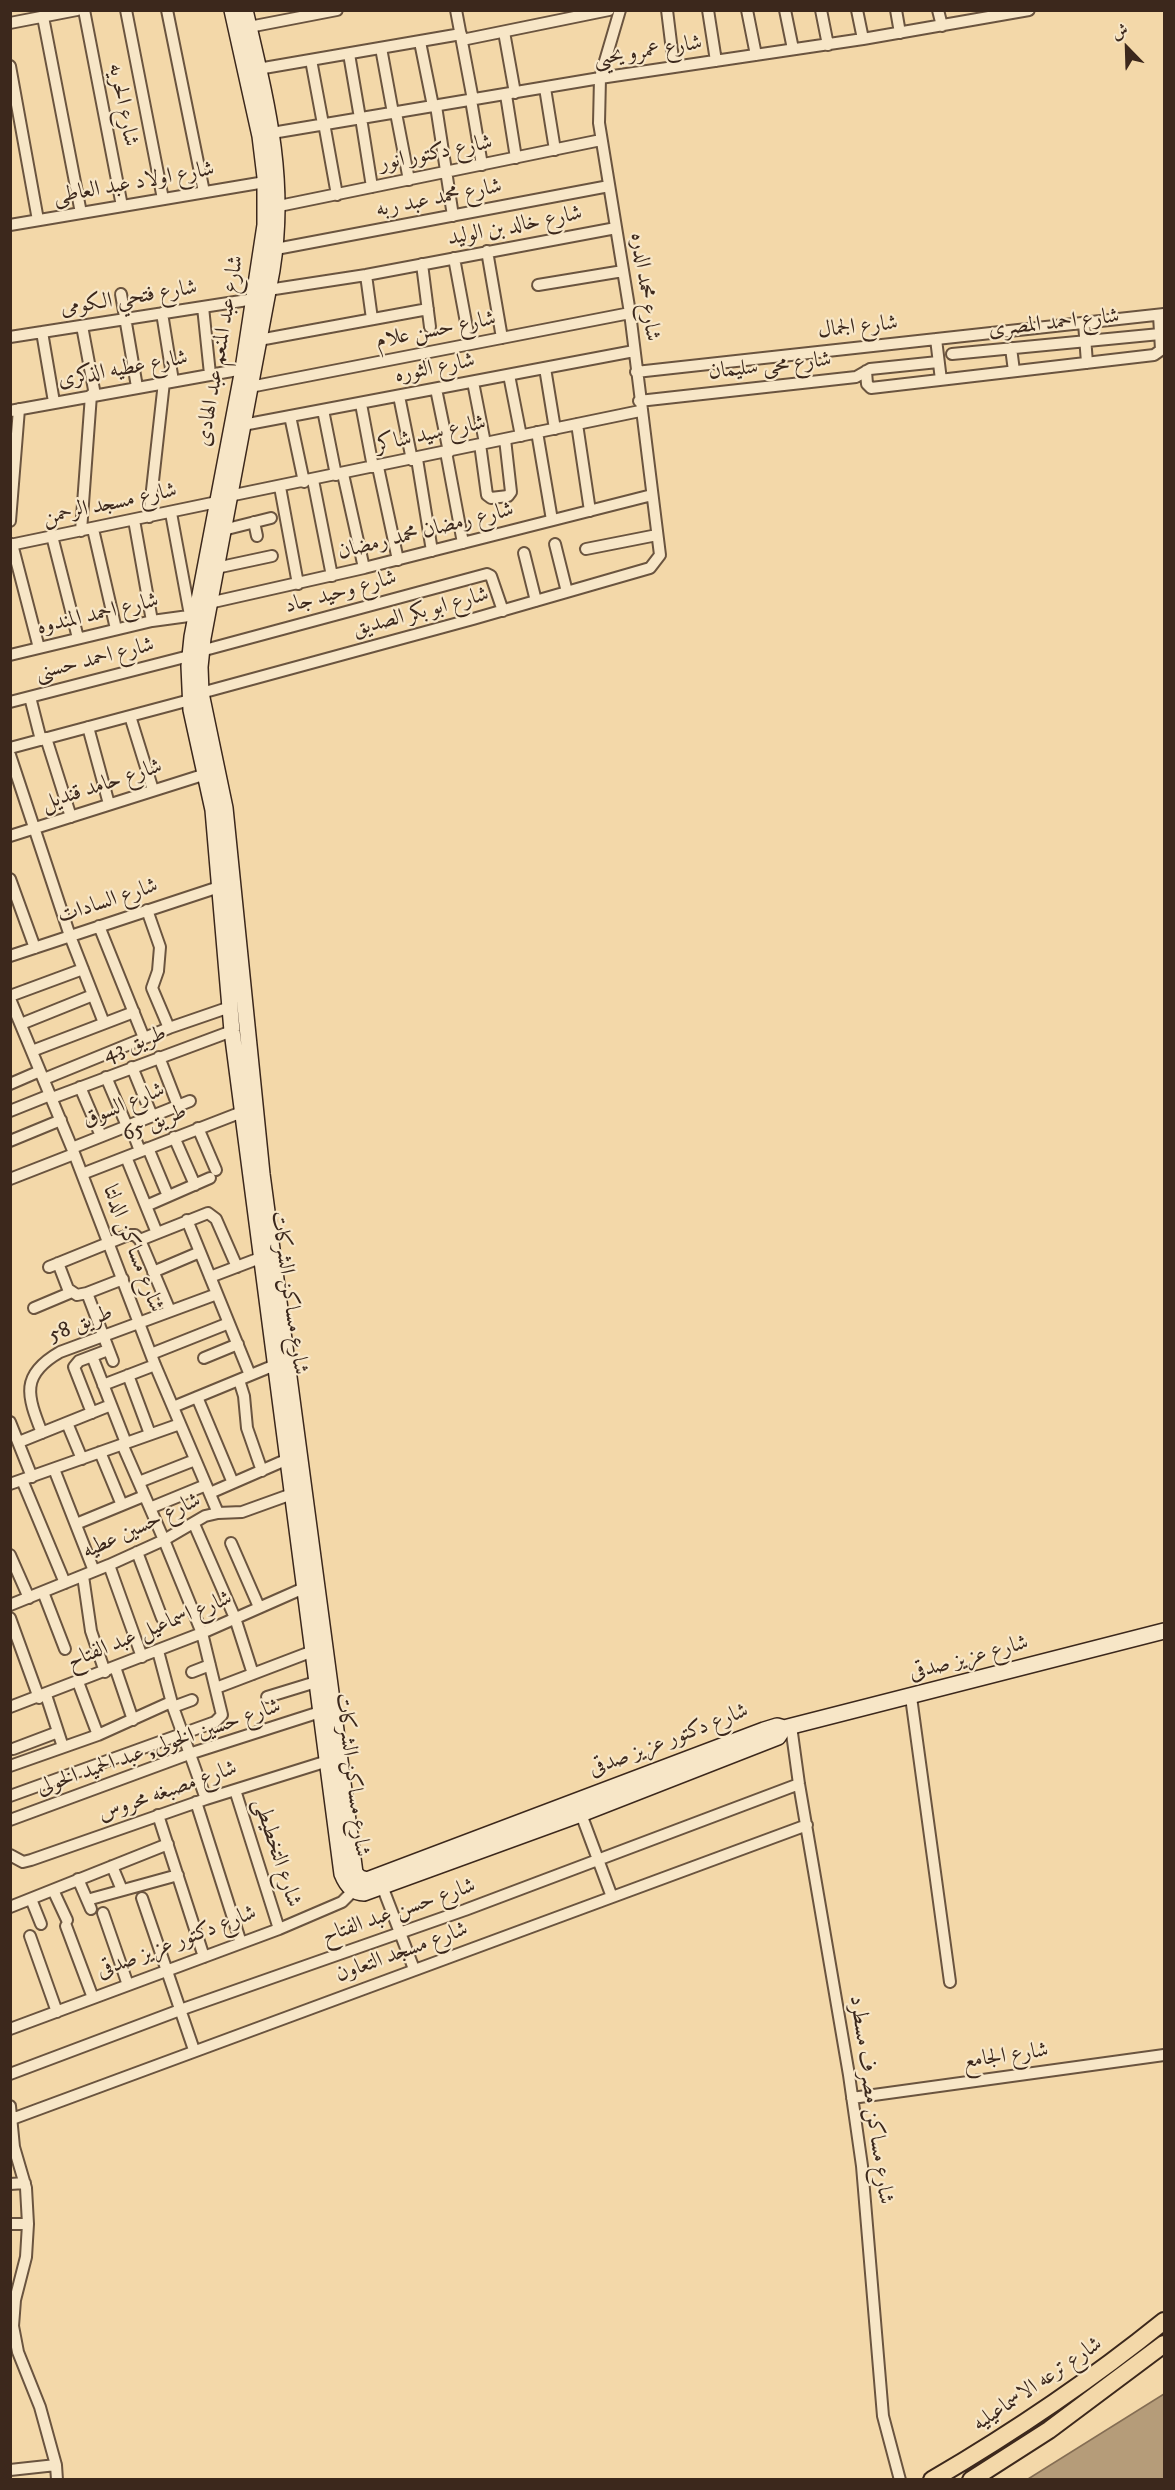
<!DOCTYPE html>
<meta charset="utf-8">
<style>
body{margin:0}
#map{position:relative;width:1175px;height:2490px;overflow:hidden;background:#f3d8a9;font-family:"IM FELL DW Pica",Amiri,serif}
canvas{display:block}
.frame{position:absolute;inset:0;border:12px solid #3c281c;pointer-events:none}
.north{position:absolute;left:1097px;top:18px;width:60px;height:60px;-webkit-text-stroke:4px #f7e6c7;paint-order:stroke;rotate:337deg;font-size:16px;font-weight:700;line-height:24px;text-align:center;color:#3c281c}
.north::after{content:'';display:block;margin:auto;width:21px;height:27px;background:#3c281c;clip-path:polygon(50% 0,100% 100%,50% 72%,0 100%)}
</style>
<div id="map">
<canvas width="1175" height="2490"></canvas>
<div class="frame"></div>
<div class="north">ش</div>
</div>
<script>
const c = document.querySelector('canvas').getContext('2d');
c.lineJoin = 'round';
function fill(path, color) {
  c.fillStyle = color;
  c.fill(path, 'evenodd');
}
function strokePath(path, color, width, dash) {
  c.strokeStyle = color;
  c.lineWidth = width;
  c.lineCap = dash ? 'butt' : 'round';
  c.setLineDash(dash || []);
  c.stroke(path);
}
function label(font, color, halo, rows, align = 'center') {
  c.font = font + ' "IM FELL DW Pica",Amiri,serif';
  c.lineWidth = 4.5;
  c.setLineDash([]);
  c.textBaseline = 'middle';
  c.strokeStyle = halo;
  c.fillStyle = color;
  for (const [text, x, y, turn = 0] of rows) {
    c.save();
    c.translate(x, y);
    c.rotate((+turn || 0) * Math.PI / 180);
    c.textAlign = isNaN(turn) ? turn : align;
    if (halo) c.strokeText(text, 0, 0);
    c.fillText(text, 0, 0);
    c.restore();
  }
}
const water = new Path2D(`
 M1164 2394V2479H1028Z`);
fill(water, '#b59c79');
strokePath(water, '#856e54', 1.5);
const street = new Path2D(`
 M84 10 122 206
 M126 10 163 199
 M167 10 204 192
 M456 10 473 100
 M667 10 674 67
 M708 10 716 61
 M747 10 756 55
 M785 10 793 49
 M821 10 828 45
 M857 10 863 39
 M896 10 900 33
 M938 10 942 26
 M43 17 81 213
 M10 23 77 10
 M249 27 337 10
 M504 32 515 93
 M462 40 609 10
 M420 42 433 106
 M381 48 393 113
 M349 54 360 118
 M311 60 323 124
 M10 66 38 220
 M258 69 461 34
 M545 88 555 150
 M506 95 516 158
 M471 100 482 165
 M436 106 453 216
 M396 113 409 180
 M361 118 372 187
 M324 123 337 195
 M272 133 600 78 863 39 1029 10
 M279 206 601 140
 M10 225 265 182
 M276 249 609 186
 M487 251 502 338
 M454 258 470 344
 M422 264 430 327
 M366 275 372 319
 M538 285 623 271
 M268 290 366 275 616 228
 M121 294 137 387
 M203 307 210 374
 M162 313 173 381
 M1084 323 1087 363
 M82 326 95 395
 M42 332 54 402
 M10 337 254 299
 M936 339 941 380
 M259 340 428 309
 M1011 348 1014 371
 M952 354 1160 334
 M545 368 555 429
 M866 371 867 384 871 388 1154 355 1161 350 1159 315
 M636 372 1164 314
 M509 375 521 436
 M473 382 485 443
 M250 387 630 313
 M436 389 449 452
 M399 396 412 460
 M639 401 856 377 870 369 938 362
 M361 404 373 467
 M323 410 336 475
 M10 411 243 369
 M290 416 304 482
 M577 424 590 511
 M243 425 634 351
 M537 432 552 520
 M480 444 487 495 491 498 508 496 511 492 505 439
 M446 452 463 543
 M417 459 432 551
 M378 467 398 560
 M343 474 364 568
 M313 480 332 576
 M280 487 298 584
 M229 496 640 411
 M171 513 190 615
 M149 517 164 382
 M134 520 152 621
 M10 521 19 409
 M254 522 257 536
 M93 529 116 629
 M223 530 271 518
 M81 531 91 395
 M52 536 78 638
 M12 544 39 648
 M555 544 567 592
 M10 545 217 502
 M586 549 657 535
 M524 553 536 601
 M216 568 272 556
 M209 603 364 568 652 495
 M201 651 487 574 491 576 503 611
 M10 655 152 621 196 615
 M201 693 473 619 650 568 660 555 630 313 599 123 600 78 620 10
 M30 697 41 740
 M10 702 189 656
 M130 716 153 790
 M88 727 109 804
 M46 738 71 817
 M10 748 190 700
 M10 755 70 936 104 1023
 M10 836 206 774
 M10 879 35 948
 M147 910 160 947 158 971 152 988 169 1028
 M99 926 144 1038
 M10 956 219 887
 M10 996 83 969
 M10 999 72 1148 155 1365 218 1513
 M21 1024 93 995
 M32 1051 134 1012
 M159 1057 178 1106
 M132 1067 152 1116
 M106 1077 127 1126
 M44 1079 169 1028 230 1007
 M10 1084 40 1071
 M80 1087 101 1136
 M52 1098 232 1031
 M10 1111 50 1095
 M130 1125 140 1151
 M198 1128 216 1170
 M174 1137 195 1185
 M10 1141 61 1120
 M72 1148 190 1101
 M148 1148 168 1196
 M126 1157 157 1233
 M82 1174 242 1112
 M10 1179 74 1154
 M146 1206 210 1178
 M187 1220 250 1375
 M140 1240 208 1213 216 1219 237 1267
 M58 1263 68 1289 77 1295 87 1293 123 1279
 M49 1267 128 1235H135L140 1240 170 1311
 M153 1272 200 1252
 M210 1277 260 1258
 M87 1293 113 1361
 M34 1308 72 1292
 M151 1354 229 1323
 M92 1356 126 1443
 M204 1358 238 1344
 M128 1375 150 1434
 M239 1380 244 1396 247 1428 262 1471
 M103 1385 155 1365
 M197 1397 233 1483
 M173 1407 275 1365
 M92 1413 74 1367 79 1361 108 1350
 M10 1422 32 1477
 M67 1423 82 1459
 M42 1433C27 1395 20 1375 60 1352L217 1294
 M19 1442 111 1405
 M100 1452 122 1505
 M54 1469 94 1571
 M22 1480 65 1583
 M139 1482 195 1460
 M10 1484 180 1424
 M210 1493 288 1459
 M150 1508 206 1485
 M76 1524 144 1496
 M194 1524 235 1618 253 1674
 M231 1543 259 1607
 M137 1552 162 1618
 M10 1555 29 1598
 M109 1565 142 1657
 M83 1576 91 1631 105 1672
 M43 1592 65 1649
 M10 1605 109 1565 164 1540 205 1516 218 1513 242 1512 292 1494
 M10 1618 39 1698
 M158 1651 173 1707 206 1799
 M115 1667 133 1720
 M192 1672 210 1665
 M78 1682 98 1735
 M216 1688 313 1651
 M46 1695 63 1747
 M267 1697 316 1682
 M911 1697 950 1982
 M10 1707 202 1633 304 1588
 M173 1707 192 1700
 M791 1726 799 1784 849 2075 862 2166 883 2416 900 2480
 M13 1749 58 1732
 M10 1766 98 1735 171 1702
 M235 1790 279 1929
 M10 1796 215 1722 222 1715 202 1633 164 1540 122 1444
 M196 1802 241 1943
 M581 1814 612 1897
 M158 1815 204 1957
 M10 1820 189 1754 320 1712
 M10 1855 23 1862 31 1860 206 1799 334 1759
 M112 1866 122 1890
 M78 1879 91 1909
 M382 1886 414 1969
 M53 1890 67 1920
 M142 1898 194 2050
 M31 1899 41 1924
 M87 1900 178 1875
 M10 1907 168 1844
 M103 1913 128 1985
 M66 1926 93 1998
 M30 1936 57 2012
 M10 2029 279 1929 342 1902 350 1894 354 1884
 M10 2074 180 2010 465 1910 799 1784
 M852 2098 1164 2055
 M10 2106 14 2147 26 2188 28 2224 26 2257 15 2300 13 2326 18 2352 40 2407 56 2465 57 2480
 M12 2119 807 1825
 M10 2184 25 2183
 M10 2224H28
 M10 2470 56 2465`);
const secondary = new Path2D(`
 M232 10 260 136 265 177V225L243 369 192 637 189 666 191 710 213 810 232 1031 342 1874C346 1884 352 1893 364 1893L581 1814 778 1737 784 1728
 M245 10C266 100 287 177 272 270L203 638 200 667 201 693 225 808 262 1174 355 1873 360 1878 367 1880 764 1730 777 1726 784 1728 1164 1631`);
const primary = new Path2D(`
 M932 2480C1014 2432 1091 2380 1164 2321
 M971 2480 1049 2430 1164 2344`);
strokePath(street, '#6a543f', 14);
strokePath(secondary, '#3c281c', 18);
strokePath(primary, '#3c281c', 20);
strokePath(street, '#f7e6c7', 10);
strokePath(secondary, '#f7e6c7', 15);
strokePath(primary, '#f3d8a9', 16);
label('22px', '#3c281c', '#f7e6c7', [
 ["شارع عمرو يحيى",648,52,-9],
 ["شارع الحريه",122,105,79],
 ["شارع دكتور انور",436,154,-11],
 ["شارع اولاد عبد العاطى",134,184,-10],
 ["شارع محمد عبد ربه",439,199,-11],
 ["شارع خالد بن الوليد",515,227,-11],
 ["شارع محمد الدره",644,287,82],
 ["شارع فتحي الكومى",129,299,-9],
 ["شارع احمد المصرى",1054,324,-6],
 ["شارع الجمال",858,328,-6],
 ["شارع حسن علام",436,331,-11],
 ["شارع عبد المنعم عبد الهادى",221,351,-80],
 ["شارع محى سليمان",770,367,-6],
 ["شارع الثوره",435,369,-11],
 ["شارع عطيه الذكرى",123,370,-10],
 ["شارع سيد شاكر",431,435,-12],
 ["شارع مسجد الرحمن",110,505,-12],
 ["شارع رمضان محمد رمضان",426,532,-14],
 ["شارع وحيد جاد",341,593,-15],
 ["شارع ابو بكر الصديق",421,613,-15],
 ["شارع احمد المندوه",98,615,-13],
 ["شارع احمد حسنى",95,660,-14],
 ["شارع حامد قنديل",102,786,-18],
 ["شارع السادات",108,902,-18],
 ["طريق 43",135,1045,-21],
 ["شارع السوق",124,1106,-22],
 ["طريق 65",155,1124,-22],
 ["شارع مساكن الدلتا",132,1249,69],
 ["شارع مساكن الشركات",288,1293,82],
 ["طريق 58",81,1325,-22],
 ["شارع حسين عطيه",142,1527,-25],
 ["شارع اسماعيل عبد الفتاح",150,1631,-22],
 ["شارع عزيز صدقى",969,1659,-15],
 ["شارع دكتور عزيز صدقى",669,1741,-21],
 ["شارع حسين الخولى, عبد الحميد الخولى",159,1748,-19],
 ["شارع مساكن الشركات",351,1775,83],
 ["شارع مصبغه محروس",168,1792,-19],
 ["شارع التخطيطى",276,1853,72],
 ["شارع حسن عبد الفتاح",399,1912,-19],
 ["شارع دكتور عزيز صدقى",177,1943,-21],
 ["شارع مسجد التعاون",402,1953,-20],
 ["شارع الجامع",1006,2057,-8],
 ["شارع مساكن مصرف مسطرد",870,2100,82],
 ["شارع ترعه الاسماعيليه",1038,2385,-34]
]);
</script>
